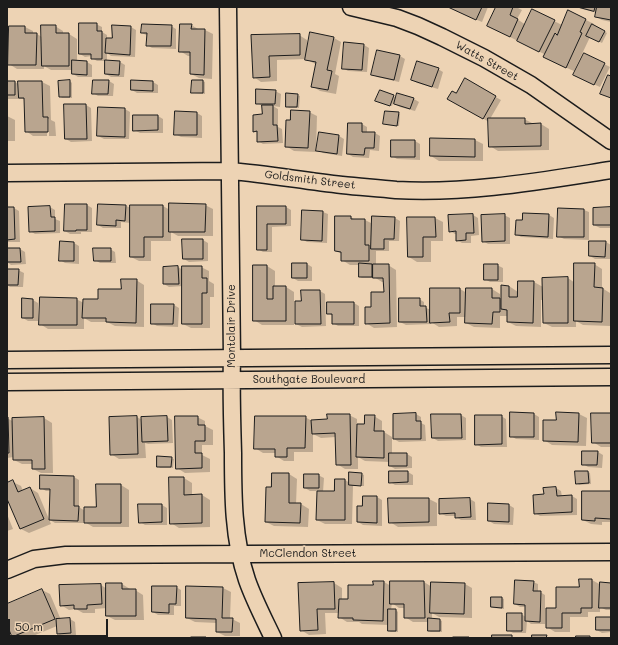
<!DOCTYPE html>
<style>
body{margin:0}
#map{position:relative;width:618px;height:645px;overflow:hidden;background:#edd3b4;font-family:Mali,sans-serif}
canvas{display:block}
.frame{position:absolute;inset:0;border:8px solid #1c1c1c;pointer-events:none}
.scale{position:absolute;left:8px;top:619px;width:100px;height:18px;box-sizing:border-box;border:2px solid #1c1c1c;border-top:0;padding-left:5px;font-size:12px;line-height:14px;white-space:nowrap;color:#1c1c1c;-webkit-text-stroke:3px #edd3b4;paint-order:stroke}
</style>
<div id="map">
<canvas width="618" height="645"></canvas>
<div class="frame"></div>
<div class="scale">50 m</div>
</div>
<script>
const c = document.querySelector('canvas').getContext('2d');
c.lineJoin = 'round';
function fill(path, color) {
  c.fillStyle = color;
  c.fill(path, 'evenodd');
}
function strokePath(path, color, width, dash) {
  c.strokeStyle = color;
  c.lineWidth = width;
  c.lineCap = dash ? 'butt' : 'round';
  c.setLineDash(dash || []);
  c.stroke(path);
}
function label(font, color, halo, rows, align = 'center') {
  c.font = font + ' Mali,sans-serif';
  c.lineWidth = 3.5;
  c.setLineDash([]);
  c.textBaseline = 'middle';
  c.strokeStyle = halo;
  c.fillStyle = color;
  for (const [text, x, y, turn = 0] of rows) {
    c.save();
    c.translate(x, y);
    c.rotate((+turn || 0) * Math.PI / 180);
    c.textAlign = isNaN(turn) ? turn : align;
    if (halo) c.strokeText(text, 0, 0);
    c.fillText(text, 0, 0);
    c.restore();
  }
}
fill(new Path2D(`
 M452 7H488L482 22 456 11Z
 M497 7H519L518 8 522 10 517 19 526 25 554 21 562 25 569 12 586 20 594 24 593 25 607 33 602 43 590 37 574 71 553 62 546 55 496 30Z
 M575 7H611V22L602 20 596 17 597 13Z
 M96 24 102 27V32L107 35V39H113L131 27 136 30 135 57 111 56 107 53V61L120 62 125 65 124 77H111L106 74V61H97L92 58V56L85 57 80 54Z
 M191 25 200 30H205L213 34 212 79 199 78 191 74V56H188L180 51Z
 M55 26 63 31V34H69L77 39V61L87 62 92 65V77H78L73 74V70H51L44 66V69H17L9 64 10 27H25L33 31V34H37L42 37Z
 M171 26 176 29V49L152 48 147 45 148 36 142 33Z
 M299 35 307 40 308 47 334 38 341 42 335 74 339 76 336 94 320 91 312 86 317 65 306 59 277 60V81L261 82 254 77 252 36Z
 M364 45 369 48 367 72 348 71 343 68Z
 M378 51 400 56 405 59 399 82 377 77 372 74Z
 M585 54 610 67 600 87 580 78Z
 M438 69 443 72 438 89 417 83 412 80Z
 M465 80 501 100 490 119H524L532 123V125L541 124 549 129V150L498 151 490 146 489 122 448 98 456 95Z
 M70 81 72 83V98H62L60 96Z
 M109 81 114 84 113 96H98L93 93Z
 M203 81 205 82V94L194 93 192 92Z
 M7 82H15L20 85 19 82H42L50 86 51 120 55 122 56 136H49V119H47V136H33L26 131 25 100 23 99H7Z
 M153 82 158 85V93H137L132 90Z
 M275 91 281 94 280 107 273 106 278 109V127L282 129 283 143 263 144 258 141V133L254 131 263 115V106L257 103Z
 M297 95 300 96 299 108H289L287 106Z
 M393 96 397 98 414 99 419 102 415 111 400 107 393 103 392 106 379 102Z
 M65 105H86L91 108 92 141 71 142 66 139Z
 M125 109 130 112 129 139H104L98 136Z
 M176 112 197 113 202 116V138L181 137 175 134Z
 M309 112 317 116 316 152 294 151 286 146Z
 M398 113 400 114 399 126 387 125 384 124Z
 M7 116 15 120V141H7Z
 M158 116 163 119V133H140L134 130Z
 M362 124 367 127V133H375L380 136 379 151 370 150 369 158 353 157 348 154Z
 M339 136 344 139 342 156 323 153 318 150Z
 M431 139 475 140 483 144V161H439L431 156Z
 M415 141 420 144V160L397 159 392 156Z
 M66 205H87L92 208V232H81V234H70L65 231Z
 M205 205 213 209V236H178L171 232V241H151V261H139L131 257V223L121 222V228H103L98 225 126 206 131 208 163 206 170 210Z
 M50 207 55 210V219L60 221V233L35 234 30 231Z
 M258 207H286L291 210V226L272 227V252H263L258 249Z
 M7 208H14L19 211 20 242H7Z
 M611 208V228H600L594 225Z
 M559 209 584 210 589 212V240L564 239 558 236Z
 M303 211 323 212 328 214 327 243 307 242 302 239Z
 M524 214 549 215 554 218 553 239 521 237 516 234 523 221Z
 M473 215 478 218 479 235 471 236V243H462L457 240V234H455L450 231Z
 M504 215 510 218V244H488L483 241Z
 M336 217H351L355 220H365L373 224 395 218 400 221 399 241H389V251H376V265H388L396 270 397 327 374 328 366 323 372 308 385 293 384 282H382L374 277V278H362L360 277V265H350L342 260V254L336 251Z
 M408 218H435L443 222V241H431V262H417L409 257Z
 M203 240 208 243V261L189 262 184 259Z
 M606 242 611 245 610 259H595L590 256Z
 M74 243 79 246V264L65 263 60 260Z
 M7 249H20L25 252 26 264 11 265 7 262Z
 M110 249 115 252 116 263H100L95 260Z
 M293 264H307L312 267V281H298L293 278Z
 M594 264 602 269V288L610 293V326L583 325 576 321V327H552L544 323 543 300H541V327L516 326 508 322V316H500V328L474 327 466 323V317H457V326L439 327 431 322V324L406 325 400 322 419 299 424 302V307L431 310 460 289 467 293 492 289 500 294V299L502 301V286H509L518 292 534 282 543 287 568 278 575 283Z
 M497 265 503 268V282H490L485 279Z
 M267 266 275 271V287H286L294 292V325H262L254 320Z
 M178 267 183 270 201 267 209 271V281L214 284V297H210V328H191L183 324V286L169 287 164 284Z
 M7 270H18L24 273 23 287H10L7 285Z
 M136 280 144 285V327L115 326 107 322H91L84 318V329H48L40 324 76 299 84 303 99 300 122 290Z
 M302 291H320L325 294 326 326 302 327 296 324 302 302Z
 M33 300 38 303V321H28L23 318Z
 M328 303H354L359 306V326H338L333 323V316L328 313Z
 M174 305 179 308 178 327 157 326 152 323Z
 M511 413 534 414 539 417V440L516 439 511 436Z
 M416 414 421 417V423L425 425 426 441 399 442 394 439Z
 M579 414 587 418 586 446 552 445 544 440 557 421Z
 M611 414V447H601L593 442Z
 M349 415 357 419V425H365L374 416 382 421V432H384L392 437V454H407L412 457V468L395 469 390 466V462L365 461 358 457V469H345L337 464 336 437 321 438 313 434V452H294V461H284L276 456V453H263L255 448 305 417 312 421 328 420Z
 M461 415 466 418V440L438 441 433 438Z
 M501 416 506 419 507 447H481L476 444Z
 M137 417 142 420 167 417 172 420 173 443 148 444 145 443 146 458 119 459 111 454Z
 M197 417 205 421V426L213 430V445H202V455L210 459V472L185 473 177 468Z
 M7 418 14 422 13 419 44 418 52 423 53 473H41L33 469V464H22L14 460V457L7 458Z
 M598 452 603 455 602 468 588 467 583 464Z
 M171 458 174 459 173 468H160L158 466Z
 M390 472H408L413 475V485H395L390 482Z
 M576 472H588L590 473 591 484 579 485 577 483Z
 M289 474 297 479 296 504H301L309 509 308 527 274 526 266 522 272 488Z
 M362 474 364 475V486H353L352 524H325L317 520 318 491H310L305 488 318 475 324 478 323 492H335L336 480H345L350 483Z
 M41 476 74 477 79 480V507L85 511 97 508 121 485 129 490V527H93L83 521V523H55L50 520 51 491H46L41 488Z
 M184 478 192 483V496L202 495 210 500V527L179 528 171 523Z
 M13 482 21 486 23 491 30 488 38 493 51 524 29 533 21 529 7 497V484Z
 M544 488H556L561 491 562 497 572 496 577 499V515L540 516 535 513 545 495Z
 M611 492V522H602V525L591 524 583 520Z
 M377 497 382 500V526L363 525 358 522 363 507Z
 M429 499 437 503V526L398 527 390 522Z
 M470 499 475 502 476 520H461L456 517V516H446L440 513V500Z
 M162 505 167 508V525H145L140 522Z
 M509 505 514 508 513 525 494 524 489 521Z
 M7 514 13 529 7 531Z
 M592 580 601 585 611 584V610H606L600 607V612H588V617H570V632H555L547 627 557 609 580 588Z
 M384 582 391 586 424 582 432 587 465 584 472 588V618L439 617 432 613V619L440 620 442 621V632H431L429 631V622H413L405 617V608H399L392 603 391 610H396L398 612V632H391L389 631V625L362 624 359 622H347L339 617V613H325L326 634 309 635 301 630 334 583 342 588V600H349L374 586Z
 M533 582 538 584V592H540L545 595V624H531L527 621 526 633H513L508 630 521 614 526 617V607H520L515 604Z
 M122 584 130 589V590H135L143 595 144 620H115L107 616V608L95 609V613H83L76 609 69 610 61 605 101 585 107 589Z
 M176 587 181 590V606H174V615H158L153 612Z
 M223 588 231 592 230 619H232L240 623V636H225L217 632V623L195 622 187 618Z
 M42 590 50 594 61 620 70 619 75 622 76 635 63 637 58 634 57 626 28 638H16L13 636 7 622V605Z
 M492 598H502L504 599V609L494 608 492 607Z
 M611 618V632L602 633 597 630Z
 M7 631 11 638H7Z`), '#0003');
const building = new Path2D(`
 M451 7H482L476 20 450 8Z
 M496 7H513L510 15 518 19 510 37 487 26Z
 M578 7H595L594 11Z
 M597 7H611V20L595 17Z
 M532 9 555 20 539 52 517 41Z
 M568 10 586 19 580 32 582 33 566 68 543 57 555 33 557 35Z
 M79 23H97V31H102V59H91V54H79Z
 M142 24 172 25 171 46H146L147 33H141Z
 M180 24H192L191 29H205L204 75 190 74V52H179Z
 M592 24 605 31 599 42 586 36Z
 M41 25H56V33H69V66H42Z
 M112 25 131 26 130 55 105 53 106 38H112Z
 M9 26H25V33H37L36 65H8Z
 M310 32 334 37 327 70 332 71 328 90 311 87 316 62 305 60Z
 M300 34V55L269 56 270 77 253 78 251 35Z
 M344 42 364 44 362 70 342 69Z
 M377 50 400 55 394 80 371 75Z
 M584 53 605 63 594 85 573 75Z
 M72 60 87 61V75L72 74Z
 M105 60 120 61 119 75 105 74Z
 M417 61 439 68 432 87 411 80Z
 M608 75 611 76V98L600 94Z
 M465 78 496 96 483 119 447 99 452 91 456 93Z
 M70 80V97H59L58 81Z
 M93 80H109L108 94H92Z
 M131 80 153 81V91L131 90Z
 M192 80H203V93H191Z
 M7 81H15V95H7Z
 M18 81H42L43 117H48V132H25L24 98H19Z
 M256 89 276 90 275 104H256Z
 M380 90 394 95 390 106 375 101Z
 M286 93 298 94 297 107H286Z
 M397 93 414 98 410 109 394 104Z
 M64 104H86L87 139H65Z
 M262 105H273V125H277L278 141 257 142V131L253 132V115L262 114Z
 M98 107 125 108V137L97 136Z
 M291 110 310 111 308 148 285 147 286 120H290Z
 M175 111 197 112V135H174Z
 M385 111 399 112 397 126 383 124Z
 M133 115H158V130L133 131Z
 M488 118H525V124L541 123V146L489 147Z
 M348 123H362V132H375L374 148H365L364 155 347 154Z
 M319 132 339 135 337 154 316 151Z
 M430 138 475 139V157L430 156Z
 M391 140H415V157H391Z
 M169 203 206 204 205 232H169Z
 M65 204H87V230H76V231H64Z
 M98 204 126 205 125 221 116 220V226L97 225Z
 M130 205H163V237H144V257H130Z
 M50 206 51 217H55V231L29 232 28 207Z
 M257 206H286V224H267V250H257Z
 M7 207H14L15 239 7 240Z
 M611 207V225H593V208Z
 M558 208 584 209V237H557Z
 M302 210 323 211 322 241 301 240Z
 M523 213 549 214 548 237 515 235 516 220H522Z
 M473 214 474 233H466V240L456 241V231L449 232 448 215Z
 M505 214V241L482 242 481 215Z
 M335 216H351V219H365V245H369V261H341V252L335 251Z
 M372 216 395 217 394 239H384V249H371Z
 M407 217H435L436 237H423V257H408Z
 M182 239H203V259H183Z
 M60 241 74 242V261H59Z
 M589 241H606L605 257 589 256Z
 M7 248H20L21 262H7Z
 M93 248H111V261H94Z
 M292 263H307V278H292Z
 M359 263 372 264V277H359Z
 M574 263H595L594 287 603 288 602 322 574 321Z
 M373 264H389L390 323 365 324V307H371V292H384L383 278H373Z
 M484 264H498V280H484Z
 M253 265H267V299H273V286H286V321H253Z
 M178 266 179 284H163V267Z
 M182 266H202V278H207V293H202V324H182Z
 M7 269H19L18 285H7Z
 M568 277V323H543L542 278Z
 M121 279H137L136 323 106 322V318H82L83 299H98V289H121Z
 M518 281H534L533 323 507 322V310L501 309V285L509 286V297H517Z
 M430 288H460V313H449L450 322 430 323Z
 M466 288H492V298H500V312H493L492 324 465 323Z
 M301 290H320L321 324H295V301H301Z
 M40 297 77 298V325H39Z
 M22 298 33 299V318H22Z
 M399 298H420V306H426L427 322H399Z
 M327 302H354V324H332V314H327Z
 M151 304H174L173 324H151Z
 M510 412 534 413V437H510Z
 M556 412 579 413 578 442 543 441V420H556Z
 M416 413V421H421V439H393V414Z
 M591 413H611V443H592Z
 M327 414H350L351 465H336L335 433 312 434 311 420 327 419Z
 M431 414H461L462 438H432Z
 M365 415H375L374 431H384V458L356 457 357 424H364Z
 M475 415H502V444L475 445Z
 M137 416 138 454 110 455 109 417Z
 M167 416 168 441 142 442 141 417Z
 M175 416H198V425H205V441H195V453H202V468L176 469Z
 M255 416H306L305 448H287V457H275V449H254Z
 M7 417H8L9 453H7Z
 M44 417 45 469H32V460H13L12 418Z
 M582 451H598L597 465H582Z
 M389 453H407V466H389Z
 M157 456 172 457 171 467H157Z
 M389 471H408V482L389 483Z
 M575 471H588L589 483 576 484Z
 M349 472 362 473 361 486 349 485Z
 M272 473H289V503H301L300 523 265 522 266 487H271Z
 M304 474H319V488H304Z
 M40 475 74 476V506H79L78 521 49 520 50 489H40Z
 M169 477H184V495L202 494V523L170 524Z
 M335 479H345V520H316L317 491H334Z
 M13 480 18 492 30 487 44 519 20 529 7 499V483Z
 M96 484H121V523H84V507H96Z
 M556 487 557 496 572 495V512L534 514 533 495 544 494 543 488Z
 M582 491H611V519L595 518V521L582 520Z
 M363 496H377V523L357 522V506H362Z
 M388 498H429V522L389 523Z
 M470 498 471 517 455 518V513L439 514V499Z
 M488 503 509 504V522L488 521Z
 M138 504H162V522L139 523Z
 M579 579H592V608H581V613H562V628H546V608H556V587H579Z
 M515 580 534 581 533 591H541L540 622 525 621V605L514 604Z
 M373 581H384L383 621 353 620V618H338L339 599H348V585H373Z
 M390 581H424L425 618H404V604H390Z
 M334 582 335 609H317L318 630 300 631 298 583Z
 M431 582 465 583 464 614 430 613Z
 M600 582 611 583V608H599Z
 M106 583H122V589H136V616H106Z
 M101 584 102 604 87 605V609H74V605L60 606 59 585Z
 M152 586H177L176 604H169V613L152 612Z
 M186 586 223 587 222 618H233L232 632H216V619L186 618Z
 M42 589 55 619 12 637 7 625V604Z
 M491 597H502V608L491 607Z
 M388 609H396V631H388Z
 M507 613H522V631H507Z
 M596 617H611V630H596Z
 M70 618 71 633 57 634 56 619Z
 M428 618 440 619V631H428Z
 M492 635H512V638H492Z
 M532 635H547L546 638H532Z
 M576 636H590V638H576Z
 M191 637H206V638H191Z
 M453 637H469V638H453Z`);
fill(building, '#b9a58f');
strokePath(building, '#1c1c1c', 1);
const street = new Path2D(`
 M228 7 232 358C231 390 232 421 233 453 233 495 233 539 247 580 254 600 264 619 273 638
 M351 7 397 18 418 26 442 37 484 58 531 85 611 141
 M7 173 230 171C268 174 304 181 342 185 360 187 378 188 396 190 468 194 540 181 611 170
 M7 360 611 355
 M7 382 611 377
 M7 570 34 559 66 555 611 552`);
strokePath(street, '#1c1c1c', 19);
strokePath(street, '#edd3b4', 16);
label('11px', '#1c1c1c', '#edd3b4', [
 ["Watts Street",487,61,29],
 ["Goldsmith Street",310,180,7],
 ["Montclair Drive",232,326,-90],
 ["Southgate Boulevard",309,380],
 ["McClendon Street",308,554]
]);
</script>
